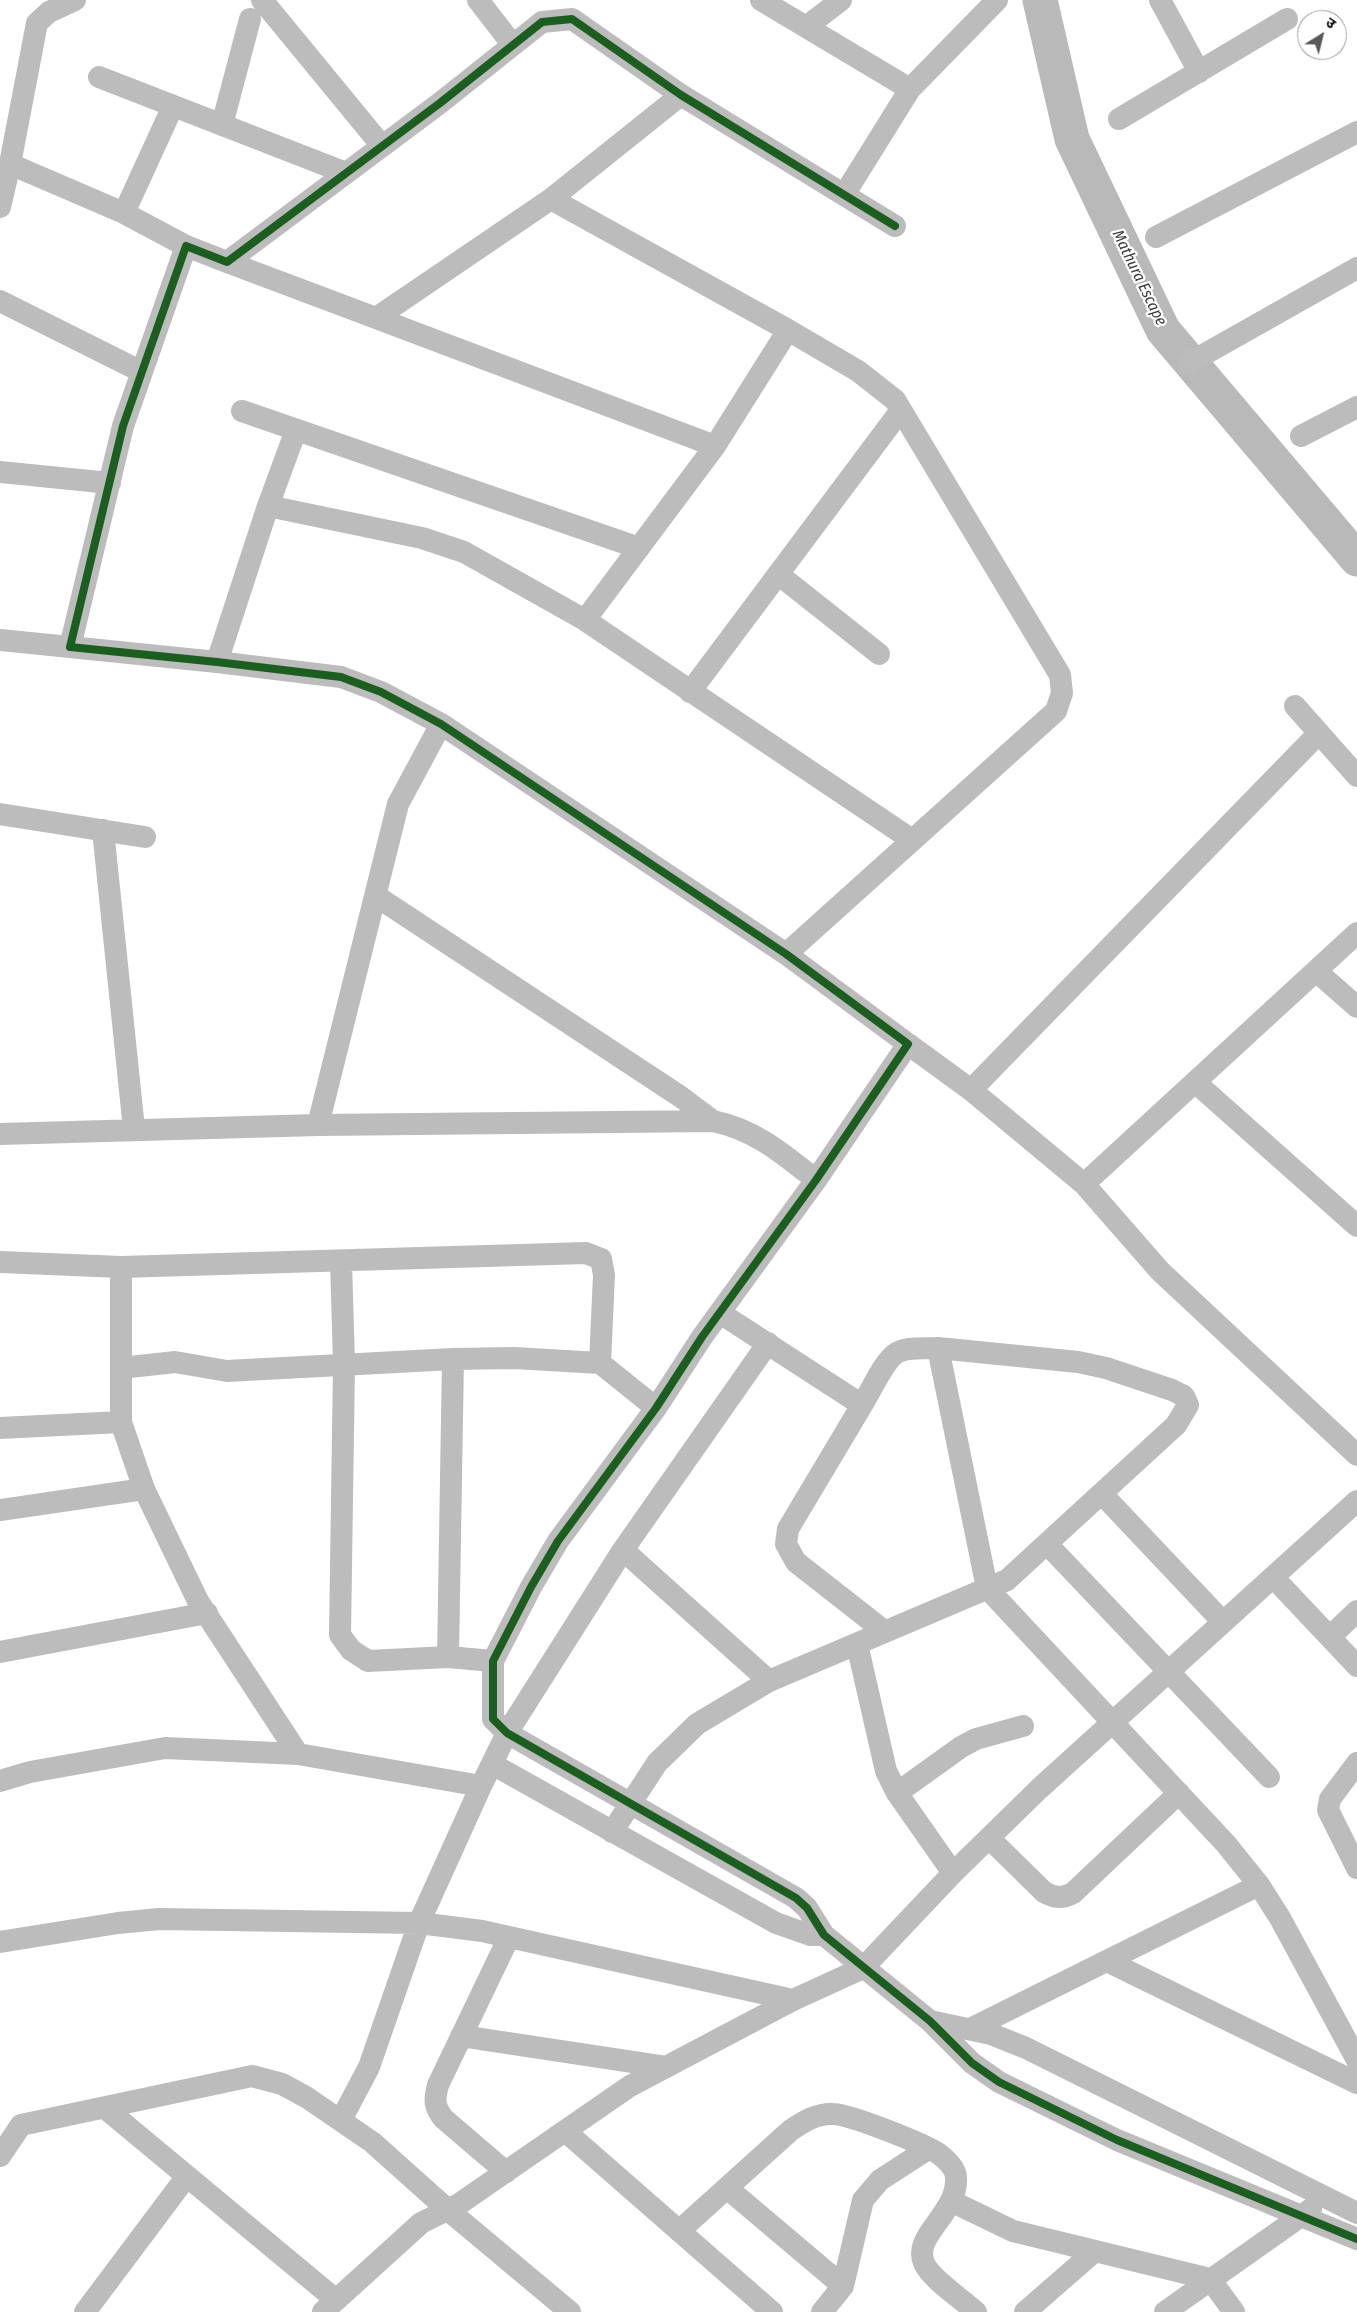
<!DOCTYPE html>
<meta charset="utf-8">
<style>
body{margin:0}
#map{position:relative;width:1357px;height:2312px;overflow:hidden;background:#fff;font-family:"Fira Sans Condensed","Noto Sans Devanagari",sans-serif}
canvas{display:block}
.north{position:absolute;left:1297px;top:10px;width:50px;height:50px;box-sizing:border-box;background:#fff;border:1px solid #999;border-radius:50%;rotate:36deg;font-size:14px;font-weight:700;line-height:20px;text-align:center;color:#000}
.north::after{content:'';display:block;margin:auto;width:18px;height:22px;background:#595959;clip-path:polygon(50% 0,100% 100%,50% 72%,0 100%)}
</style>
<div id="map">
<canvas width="1357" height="2312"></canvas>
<div class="north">उ</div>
</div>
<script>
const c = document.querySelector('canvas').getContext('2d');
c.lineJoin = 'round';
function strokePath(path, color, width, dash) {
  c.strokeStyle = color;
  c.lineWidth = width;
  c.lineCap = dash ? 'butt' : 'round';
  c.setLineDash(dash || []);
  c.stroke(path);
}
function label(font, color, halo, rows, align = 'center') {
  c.font = font + ' "Fira Sans Condensed",sans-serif';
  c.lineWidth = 4.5;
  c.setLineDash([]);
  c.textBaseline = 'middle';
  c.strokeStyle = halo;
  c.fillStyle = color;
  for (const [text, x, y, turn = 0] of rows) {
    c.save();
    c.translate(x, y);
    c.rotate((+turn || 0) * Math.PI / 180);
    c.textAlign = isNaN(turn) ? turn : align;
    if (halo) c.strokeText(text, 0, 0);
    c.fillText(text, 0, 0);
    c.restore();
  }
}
strokePath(new Path2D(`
 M1040 0 1072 139 1163 330 1357 559`), '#b9b9b9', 35);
strokePath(new Path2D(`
 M75 0 49 12 37 23 10 164 124 213 186 246
 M262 0 382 146
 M478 0 512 44
 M761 0 910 89
 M1160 0 1199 72
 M806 27 841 0
 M99 77 346 173
 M1119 119 1287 19
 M222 125 250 19
 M844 195 910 89 997 0
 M551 199 788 330 858 371 895 400 1060 675 1062 693 1056 711 786 954
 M0 207 10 164
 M124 213 173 106
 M895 226 681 95 572 19 542 22 440 103 227 262 186 246 123 426 70 647 217 662 341 677 381 692 441 724 786 954 908 1044 816 1180 702 1337 656 1408 558 1541 531 1587 493 1661V1719L507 1733 796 1898 807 1908 824 1935 930 2021 972 2063 999 2082 1117 2140 1357 2239
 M1156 237 1357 132
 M227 262 376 318 551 199 681 95
 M0 301 142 372
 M376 318 715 446
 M1189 363 1357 268
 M242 411 639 548
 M1301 436 1357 407
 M0 472 110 483
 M268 506 422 538 464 552 585 620 912 840
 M778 574 879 654
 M585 620 715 446 788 330
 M0 640 70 647
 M217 662 268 506 296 430
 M690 692 901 410
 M1295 706 1357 776
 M0 814 145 837
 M103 830 134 1129
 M376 896 681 1097 713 1121
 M1316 971 1357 1007
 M908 1044 971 1090 1084 1184 1160 1271 1357 1455
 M1195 1082 1357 1226
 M971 1090 1319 733
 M318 1125 398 804 441 724
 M0 1134 318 1125 713 1121C756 1130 783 1154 816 1180
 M1084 1184 1357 933
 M341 1261 344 1364 340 1635 351 1650 368 1661 448 1657 493 1661
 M0 1262 121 1267 586 1253 601 1259 604 1275 600 1363
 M121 1267V1422L144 1489 198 1601 298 1754 481 1786
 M720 1313 862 1405C871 1391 883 1363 895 1354 905 1346 926 1349 938 1348L987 1588 1226 1844 1259 1885 1280 1918 1357 2060
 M121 1368 175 1362 227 1371 453 1359 514 1358 600 1363 656 1408
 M862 1405 788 1529 786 1544 796 1562 884 1631
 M0 1428 121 1422
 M1102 1494 1223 1622
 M0 1510 144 1489
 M1047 1544 1269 1777
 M623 1550 769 1681
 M1273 1577 1357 1666
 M1330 1637 1357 1611
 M857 1644 886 1771 897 1793 953 1873
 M0 1652 207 1613
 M448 1657 453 1359
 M1357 1763 1330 1799 1328 1810 1357 1868
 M492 1764 776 1923 810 1935H824
 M0 1781 30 1772 165 1748 298 1754
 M897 1793 961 1747 976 1739 1023 1726
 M612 1832 657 1763 697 1724 769 1681 1007 1580 1176 1425 1188 1405 1184 1396 1172 1390 1106 1368 1078 1362 938 1348
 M989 1838 1044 1892C1055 1898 1062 1899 1073 1893L1179 1793
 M0 1942 118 1923 159 1919 419 1923 482 1931 793 2000
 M1107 1961 1357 2083
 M930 2021 991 2034 1026 2048 1357 2213
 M970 2029 1259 1885
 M461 2036 666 2067
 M105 2108 336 2300
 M341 2120 369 2067 419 1923 481 1786 507 1733 623 1550 768 1343
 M565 2131 772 2312
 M0 2156 21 2125 252 2076 282 2084 306 2097 372 2142 448 2210 570 2312
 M506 2172 444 2119C434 2107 434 2100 438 2085L509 1937
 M727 2188 843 2286
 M953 2202 1013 2231 1210 2279 1234 2312
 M679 2231 791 2130C803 2122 817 2113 833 2114 849 2114 925 2144 939 2154 947 2160 956 2168 956 2178 958 2214 912 2235 924 2263 930 2278 963 2300 976 2312
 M85 2312 187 2176
 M323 2312 421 2223 459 2204 630 2086 793 2000 863 1968 953 1873 1040 1788 1357 1501
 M822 2312 843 2286 863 2200 880 2180 928 2149
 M1025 2312 1095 2251
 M1165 2312 1311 2209`), '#bcbcbc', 22);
strokePath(new Path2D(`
 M895 226 681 95 572 19 542 22 440 103 227 262 186 246 123 426 70 647 217 662 341 677 381 692 441 724 786 954 908 1044 816 1180 702 1337 656 1408 558 1541 531 1587 493 1661V1719L507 1733 796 1898 807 1908 824 1935 930 2021 972 2063 999 2082 1117 2140 1357 2239`), '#1b5e20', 8);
label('italic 16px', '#3c3c3c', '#fff', [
 ["Mathura Escape",1139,278,64]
]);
</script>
